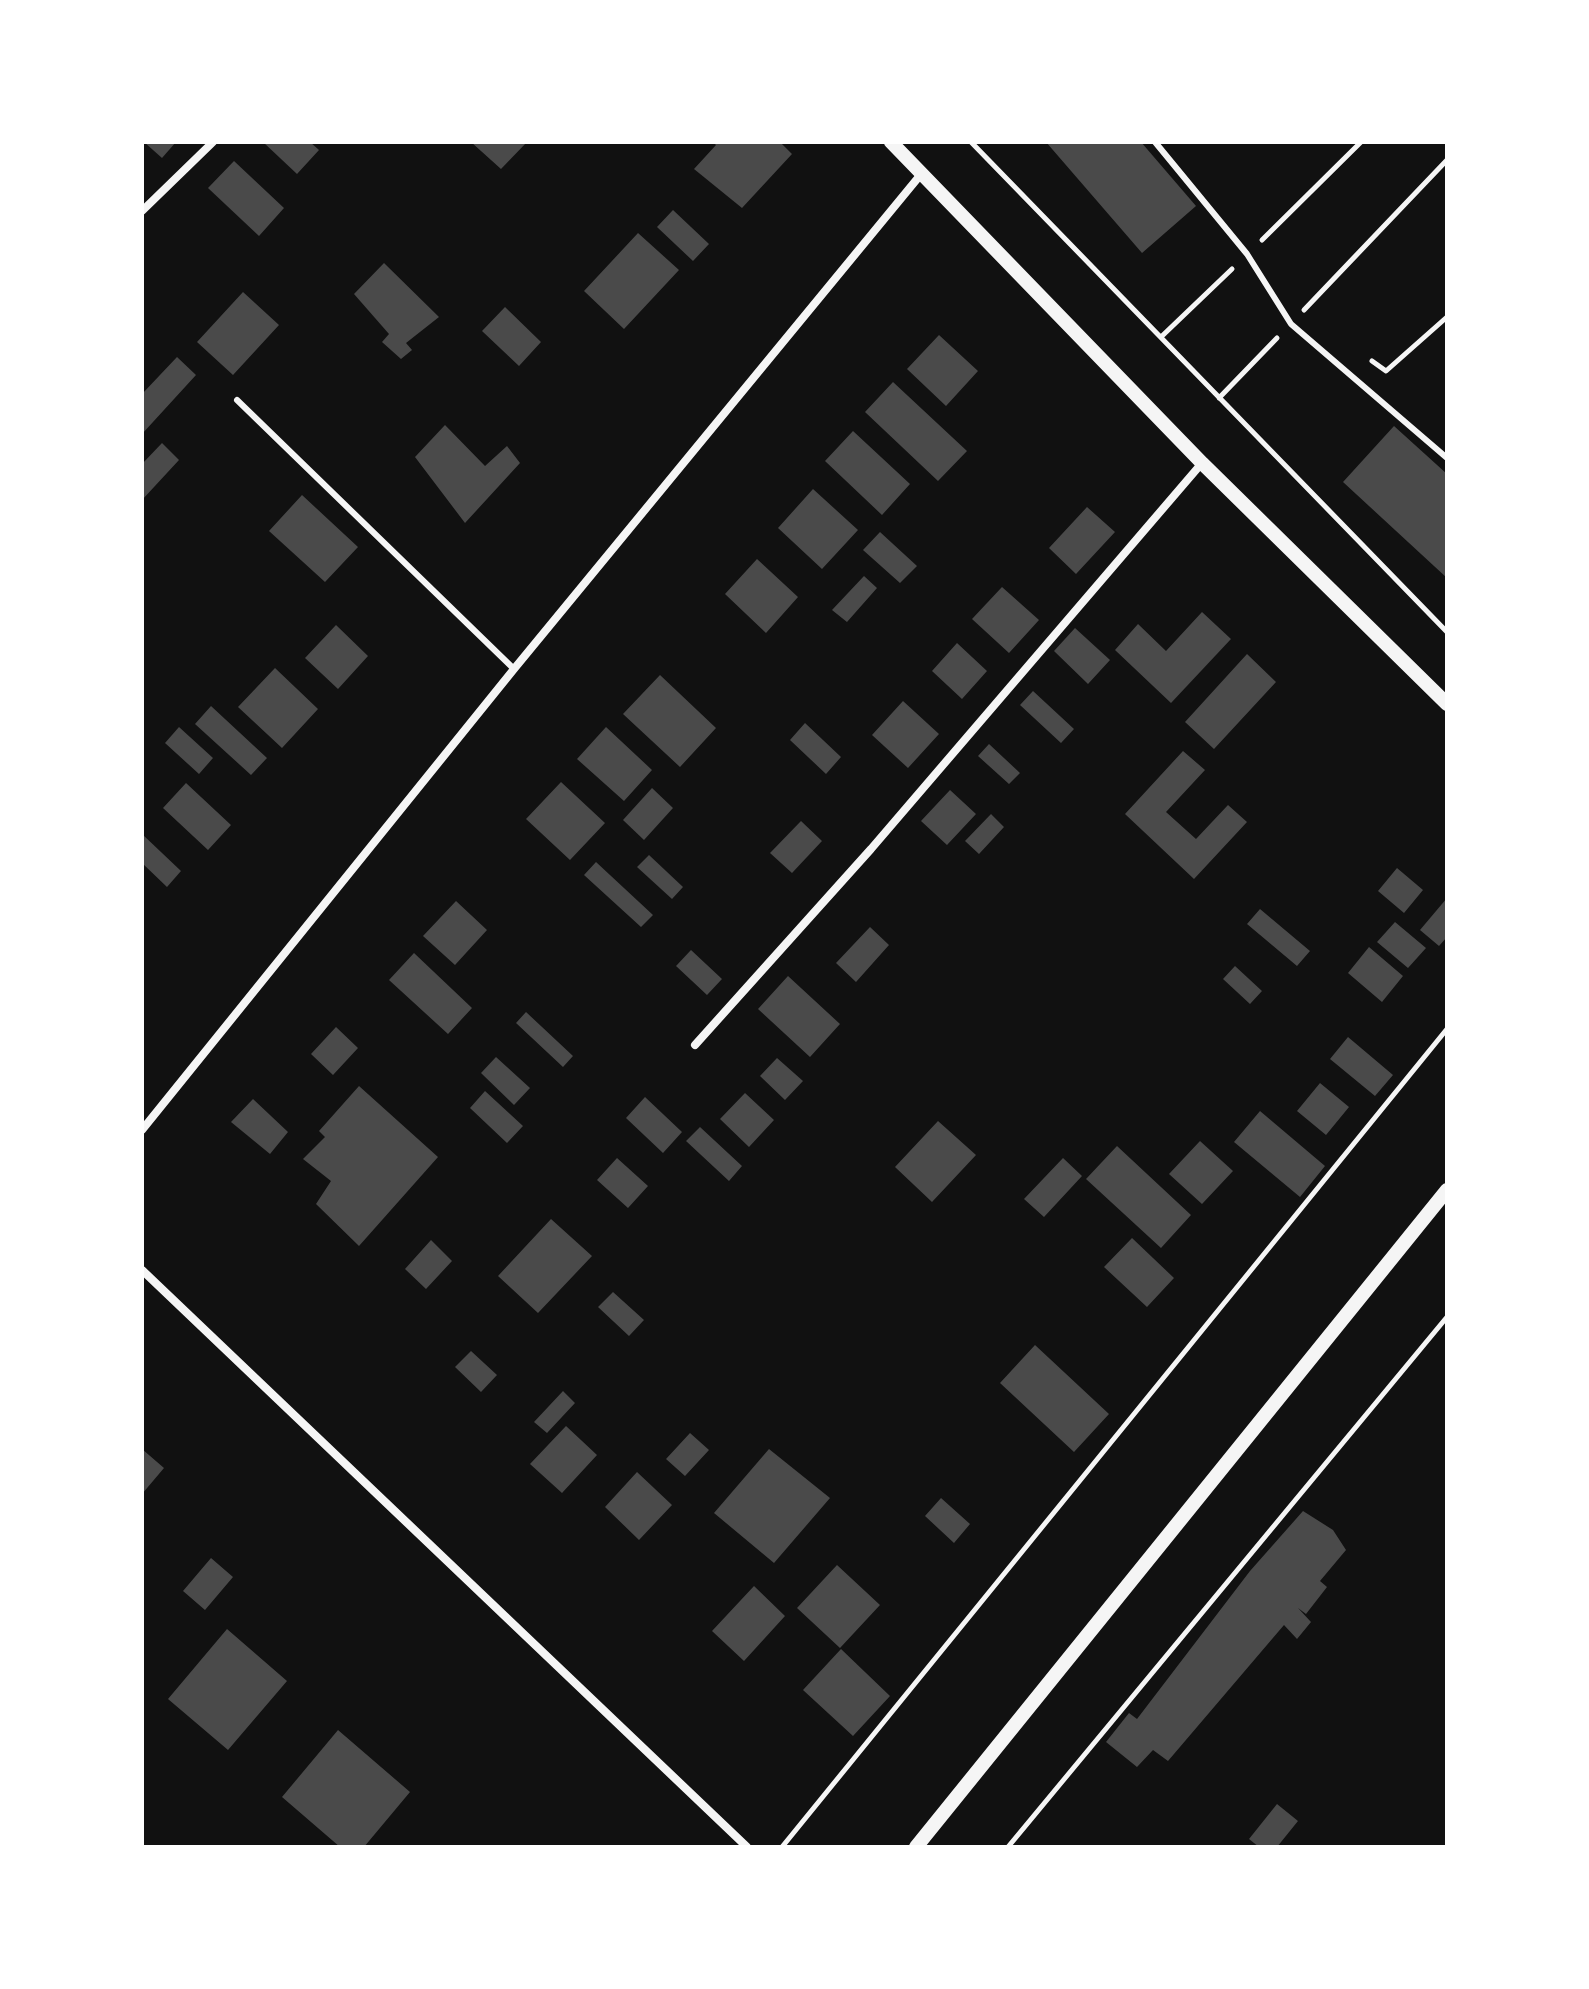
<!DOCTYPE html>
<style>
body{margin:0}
#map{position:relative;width:1589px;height:1989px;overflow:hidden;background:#111;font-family:"Fira Sans Condensed",sans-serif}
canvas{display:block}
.frame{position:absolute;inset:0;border:144px solid #fff;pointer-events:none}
</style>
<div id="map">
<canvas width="1589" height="1989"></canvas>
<div class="frame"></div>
</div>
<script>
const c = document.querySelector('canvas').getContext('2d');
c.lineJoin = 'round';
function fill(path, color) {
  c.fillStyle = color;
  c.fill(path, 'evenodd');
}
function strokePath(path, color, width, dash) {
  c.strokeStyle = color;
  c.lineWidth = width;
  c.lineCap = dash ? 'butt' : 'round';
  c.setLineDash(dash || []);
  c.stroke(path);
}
fill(new Path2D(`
 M144 142H176L162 158Z
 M263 142H310L319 150 297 174Z
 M471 142H527L501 169Z
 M713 142H780L792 154 742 208 694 169 716 145Z
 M1046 142H1141L1196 206 1142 253Z
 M234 161 284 208 259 236 208 188Z
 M673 210 709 244 693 261 657 227Z
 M638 233 679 270 624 329 584 291Z
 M384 263 439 317 406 343 412 350 401 359 382 342 389 334 354 294Z
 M243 292 279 325 233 375 197 342Z
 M505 307 541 342 519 366 482 331Z
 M939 335 978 371 946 406 907 369Z
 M177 357 196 375 142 434V394Z
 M893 382 967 451 938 481 865 412Z
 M445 425 485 466 507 446 520 463 465 523 415 457Z
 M1394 426 1447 474V578L1343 482Z
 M853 431 910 484 882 515 825 461Z
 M162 443 179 460 142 500V464Z
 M813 489 858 530 822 569 778 528Z
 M302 495 358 547 325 582 269 531Z
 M1087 507 1115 532 1076 574 1049 548Z
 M880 532 917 566 900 583 863 550Z
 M757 559 798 597 766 633 725 594Z
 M864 576 877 588 847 622 832 610Z
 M1002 587 1039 620 1009 653 972 619Z
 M1202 612 1231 639 1171 703 1115 650 1138 624 1166 651Z
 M336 625 368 656 338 689 305 658Z
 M1075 628 1110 660 1088 684 1054 651Z
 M957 643 987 671 962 699 932 671Z
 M1247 654 1276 682 1214 749 1185 722Z
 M275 668 318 709 282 748 238 707Z
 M660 675 716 728 680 767 623 714Z
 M1033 691 1074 729 1061 743 1020 705Z
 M903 701 939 734 908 768 872 735Z
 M211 706 267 758 251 775 195 724Z
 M805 723 841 757 826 774 790 740Z
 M179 727 213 758 199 774 165 743Z
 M606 727 652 770 624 801 577 759Z
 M989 744 1020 773 1009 784 978 756Z
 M1183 751 1205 770 1166 812 1196 839 1228 805 1247 822 1194 879 1125 814Z
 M561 782 605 823 570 860 526 819Z
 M186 783 231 825 208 850 163 808Z
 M652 788 673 808 644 840 623 820Z
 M950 790 976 814 947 845 921 821Z
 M991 814 1004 827 979 854 965 841Z
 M801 821 822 841 792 873 770 853Z
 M142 834 181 871 167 887 142 863Z
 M649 855 683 887 672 899 637 867Z
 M596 862 653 915 641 927 584 875Z
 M1397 868 1423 890 1404 913 1378 891Z
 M1447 898V937L1439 946 1420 930Z
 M456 901 487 930 455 965 423 936Z
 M1260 909 1310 951 1297 966 1247 924Z
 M1395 922 1426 948 1408 968 1377 942Z
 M870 927 889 945 856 982 836 963Z
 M1369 947 1403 976 1382 1002 1348 973Z
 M691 950 722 979 707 995 676 966Z
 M414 953 472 1008 448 1034 389 980Z
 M1235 966 1262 991 1250 1004 1223 979Z
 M788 976 840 1024 810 1057 758 1009Z
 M526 1012 573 1056 563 1067 516 1023Z
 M336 1027 358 1048 333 1075 311 1054Z
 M1348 1037 1393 1075 1375 1096 1330 1059Z
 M496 1057 530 1088 514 1105 481 1073Z
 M777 1058 803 1081 785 1100 760 1076Z
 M1320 1083 1349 1107 1326 1135 1297 1111Z
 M359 1086 438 1157 359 1246 316 1204 331 1181 303 1159 325 1137 319 1131Z
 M485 1091 523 1126 507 1143 470 1108Z
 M745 1093 774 1120 749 1147 720 1119Z
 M645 1097 682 1132 663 1153 626 1118Z
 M253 1099 288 1132 270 1154 231 1122Z
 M1260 1111 1325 1166 1300 1197 1234 1142Z
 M938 1121 976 1155 932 1202 895 1167Z
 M700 1127 742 1166 729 1181 686 1141Z
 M1200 1141 1233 1171 1202 1204 1169 1174Z
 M1117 1146 1191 1215 1161 1248 1086 1179Z
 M617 1158 648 1186 628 1208 597 1180Z
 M1063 1158 1082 1176 1044 1217 1024 1199Z
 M551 1219 592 1256 538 1313 498 1276Z
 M1132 1238 1174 1278 1147 1307 1104 1267Z
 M431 1240 452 1261 426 1289 405 1269Z
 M613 1292 644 1320 629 1336 598 1307Z
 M1035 1345 1109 1414 1074 1452 1000 1383Z
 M471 1351 497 1375 481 1392 455 1367Z
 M563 1391 575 1403 547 1433 534 1422Z
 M566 1426 597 1455 562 1493 530 1464Z
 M690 1433 709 1450 685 1476 666 1459Z
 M142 1449 164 1468 142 1494Z
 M769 1449 830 1498 774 1563 714 1513Z
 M637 1472 672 1505 639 1540 605 1507Z
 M941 1498 970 1524 954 1543 925 1516Z
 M1303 1511 1333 1530 1346 1550 1320 1581 1327 1587 1306 1614 1298 1608 1311 1622 1297 1639 1284 1625 1168 1761 1153 1750 1137 1767 1106 1742 1129 1713 1137 1719 1250 1571Z
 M211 1558 233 1577 205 1610 183 1591Z
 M837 1565 880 1605 840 1648 797 1608Z
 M754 1586 785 1616 744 1661 712 1631Z
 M227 1629 287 1681 228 1750 168 1699Z
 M841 1649 890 1696 853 1736 803 1690Z
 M338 1730 410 1792 364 1847H340L282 1797Z
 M1277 1804 1298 1821 1277 1847H1259L1249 1839Z`), '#4a4a4a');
strokePath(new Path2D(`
 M971 142 1447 632
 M1262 240 1361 142
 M1304 310 1447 160
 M1161 337 1232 269
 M1372 361 1386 371 1447 317
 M1219 398 1277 338
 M782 1847 1447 1029
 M1008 1847 1447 1317`), '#f5f5f5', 5);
strokePath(new Path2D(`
 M1155 142 1247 254 1291 324 1447 458
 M237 400 514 669`), '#f5f5f5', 6);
strokePath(new Path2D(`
 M142 211 213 142
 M695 1045 871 849 1202 463
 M142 1130 514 669 922 173
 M142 1270 747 1847`), '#f5f5f5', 8);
strokePath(new Path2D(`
 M891 142 1202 463 1447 704
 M916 1847 1447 1190`), '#f5f5f5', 14);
</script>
